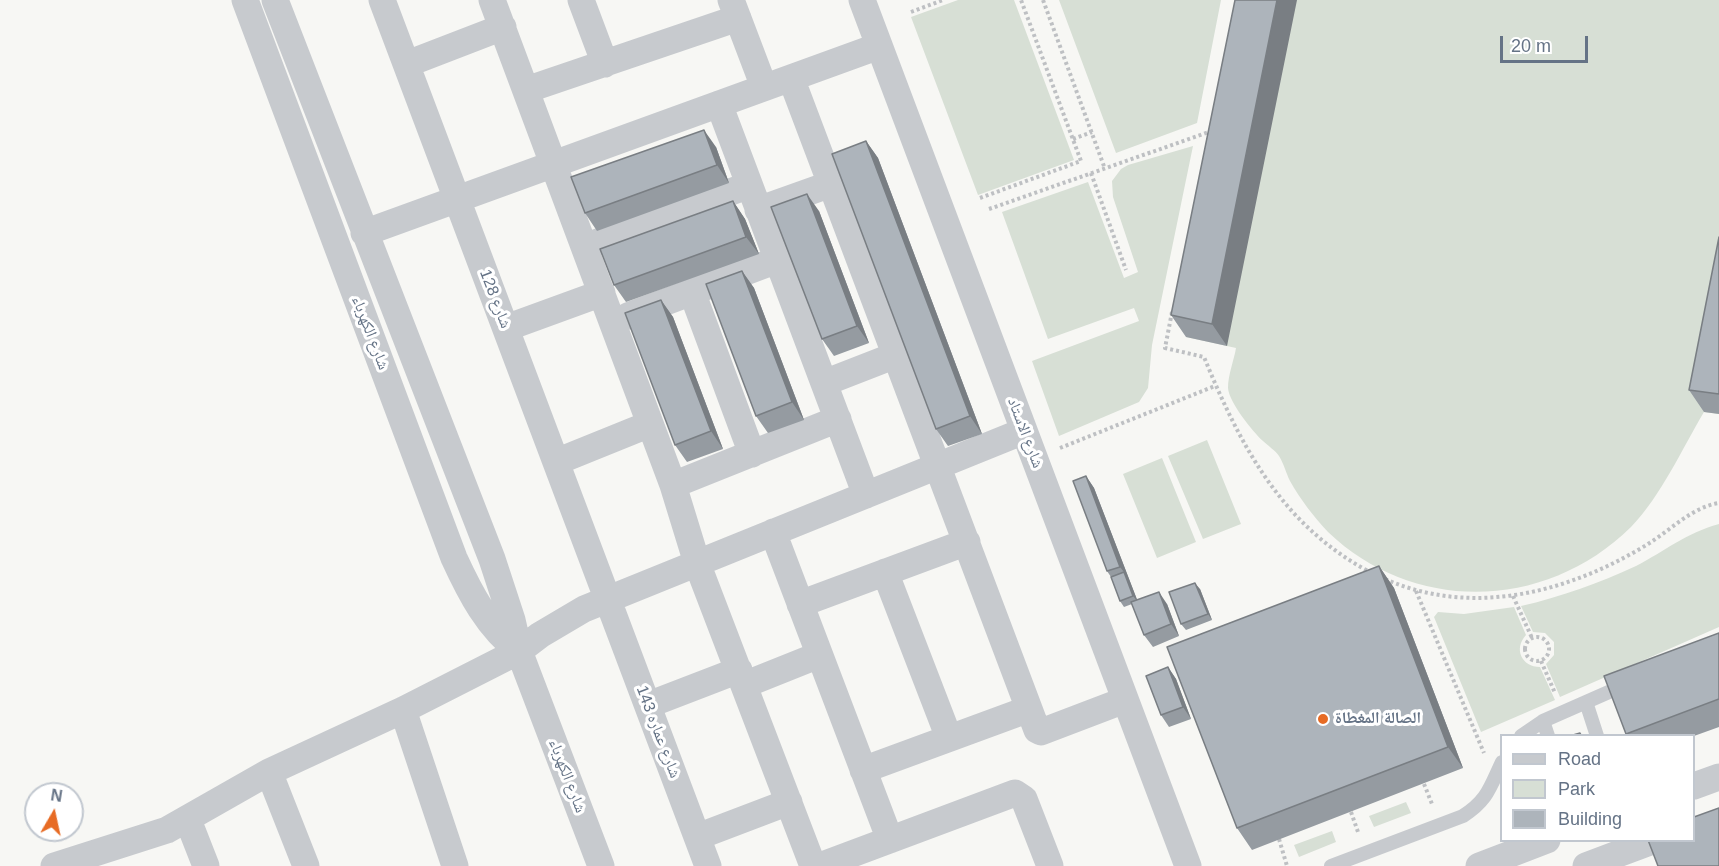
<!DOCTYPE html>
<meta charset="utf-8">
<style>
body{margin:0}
#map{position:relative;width:1719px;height:866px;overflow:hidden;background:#f7f7f4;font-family:Helvetica,sans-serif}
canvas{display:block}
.legend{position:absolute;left:1500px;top:734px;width:195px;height:108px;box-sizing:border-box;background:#fff;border:2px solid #c1c7cf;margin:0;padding:8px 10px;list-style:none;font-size:18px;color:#657386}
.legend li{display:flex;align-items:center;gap:12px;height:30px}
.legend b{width:30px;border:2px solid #c1c7cf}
.north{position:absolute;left:24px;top:782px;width:60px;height:60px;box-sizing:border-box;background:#fff;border:2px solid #c1c7cf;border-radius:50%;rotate:9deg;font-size:16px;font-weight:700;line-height:24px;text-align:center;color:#657386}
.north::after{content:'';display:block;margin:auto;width:21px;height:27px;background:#e76b24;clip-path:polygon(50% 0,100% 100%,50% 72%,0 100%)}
.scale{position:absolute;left:1500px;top:36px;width:88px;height:27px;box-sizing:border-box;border:3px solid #657386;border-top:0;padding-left:8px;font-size:18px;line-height:21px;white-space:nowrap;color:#657386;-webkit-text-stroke:4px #fff;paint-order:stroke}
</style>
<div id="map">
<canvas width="1719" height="866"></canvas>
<ul class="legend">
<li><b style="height:8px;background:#c7cace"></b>Road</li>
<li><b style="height:16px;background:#d7dfd5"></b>Park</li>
<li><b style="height:16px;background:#adb4bb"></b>Building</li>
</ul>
<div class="north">N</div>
<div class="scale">20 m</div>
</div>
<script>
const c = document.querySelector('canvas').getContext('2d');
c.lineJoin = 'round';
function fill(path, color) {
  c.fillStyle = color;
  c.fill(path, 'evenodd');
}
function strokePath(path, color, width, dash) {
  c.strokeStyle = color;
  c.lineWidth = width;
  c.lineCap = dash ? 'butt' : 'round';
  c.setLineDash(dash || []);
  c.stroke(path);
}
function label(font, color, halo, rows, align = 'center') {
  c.font = font + ' Helvetica,"Noto Naskh Arabic",sans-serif';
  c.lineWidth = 6;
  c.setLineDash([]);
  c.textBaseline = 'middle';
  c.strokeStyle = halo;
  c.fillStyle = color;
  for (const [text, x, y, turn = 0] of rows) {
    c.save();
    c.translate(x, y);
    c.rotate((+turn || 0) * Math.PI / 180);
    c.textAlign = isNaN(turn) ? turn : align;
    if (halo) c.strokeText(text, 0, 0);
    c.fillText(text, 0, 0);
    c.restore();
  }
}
fill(new Path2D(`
 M958 0H1014L1074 160 978 195 911 17Z
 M1059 0H1221L1197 123 1116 153Z
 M1255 0H1719V414L1704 412C1682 449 1661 496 1631 527 1547 610 1415 615 1328 532 1314 517 1300 499 1290 481 1286 473 1284 464 1279 456 1275 450 1268 446 1263 441 1252 431 1229 402 1228 388 1228 375 1234 360 1236 348L1186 337Z
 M1193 146 1152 345 1148 388 1139 402 1059 436 1032 361 1139 321 1134 308 1048 339 1002 212 1088 182 1124 278 1138 272 1113 197 1112 181 1121 169 1128 165Z
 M1207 440 1241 524 1203 539 1168 456Z
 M1162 458 1196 542 1157 558 1123 474Z
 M1719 524V627L1560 697 1546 664 1554 655V642L1545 633 1533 632 1521 606C1561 597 1599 583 1636 566 1665 551 1686 533 1719 524Z
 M1514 607 1526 635C1513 649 1522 667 1540 667L1555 700 1481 732 1434 617 1438 612 1464 614Z
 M1406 802 1411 813 1374 827 1369 816Z
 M1332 831 1336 842 1299 857 1294 845Z`), '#d7dfd5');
strokePath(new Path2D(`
 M1043 0 1105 169
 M911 12 943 0
 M1073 139 1092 132
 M1091 173 1126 270
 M980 198 1081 161 1021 0
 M989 209 1209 132
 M1172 312 1165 348 1204 357C1240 445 1282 526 1370 572
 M1060 448 1215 386
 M1385 579C1473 618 1570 592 1648 544 1671 530 1692 507 1719 503
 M1416 591 1484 753
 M1513 596 1532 638
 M1525 649a12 12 0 1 1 24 0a12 12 0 1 1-24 0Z
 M1541 661 1555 693
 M1424 784 1432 804
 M1351 812 1358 832
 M1279 839 1287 866`), '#bec0c3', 4, [3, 3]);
strokePath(new Path2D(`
 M1586 702 1597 736
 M1543 721 1548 736
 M1521 736 1543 721 1627 684
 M1331 866 1463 816C1488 800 1490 787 1502 762`), '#c7cace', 14);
strokePath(new Path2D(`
 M245 0 454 558C470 593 488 628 519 651
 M275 0 492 559 512 620 519 651 601 866
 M382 0 708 866
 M492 0 673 485 697 563 813 866
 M581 0 605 64
 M731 0 764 87
 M862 0 1188 866
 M407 64 503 27
 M791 78 1037 730 1041 732 1125 700
 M526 90 738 18
 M719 104 866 495
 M758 210 831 184
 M364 233 879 46
 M585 247 749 185
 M692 292 752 454
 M628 316 777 260
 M506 328 602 293
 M824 383 896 355
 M556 462 650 424
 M673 485 838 419
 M773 532 890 840
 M885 572 949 738
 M800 604 967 542
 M744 685 819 655
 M648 705 739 670
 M403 710 455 866
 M863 770 1029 709
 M269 772 306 866
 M1694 786 1719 777
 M188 820 206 866
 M697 837 789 802
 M54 866 167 830 269 772 403 710 519 651 540 635 584 609 1024 431
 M820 866 1015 793 1024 799 1050 866
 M1479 866 1547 840
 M1586 866 1655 840`), '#c7cace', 27);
fill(new Path2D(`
 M1235 0 1227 346 1186 337 1171 315Z
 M866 141 878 158 982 434 948 446 936 429Z
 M716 147 729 183 597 231 585 213Z
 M733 201 745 219 759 254 626 302 614 285Z
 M819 211 869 343 834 356 822 339Z
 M1719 237V414L1704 412 1689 390Z
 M742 271 754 288 804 420 768 433 756 416Z
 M661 300 673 317 723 449 687 462 675 445Z
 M1086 476 1094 488 1137 600 1167 604 1179 636 1153 647 1144 635 1132 604 1124 607 1120 601 1111 577 1107 571Z
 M1379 566 1394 588 1463 768 1252 850 1237 828Z
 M1200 589 1212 620 1186 630 1181 624Z
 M1719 633V727L1694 736V735H1626V734Z
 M1168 667 1176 679 1191 719 1169 727 1161 715Z`), '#959ba1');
fill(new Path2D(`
 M1277 0H1297L1227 346 1212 324Z
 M704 130 716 147 729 183 717 165Z
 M866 141 878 158 982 434 970 416Z
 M807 194 819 211 869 343 857 326Z
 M733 201 745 219 759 254 746 237Z
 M742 271 754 288 804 420 792 402Z
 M661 300 673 317 723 449 711 431Z
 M1086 476 1094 488 1138 602 1133 596 1124 572 1120 567Z
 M1379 566 1394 588 1463 768 1448 747Z
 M1195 583 1200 589 1212 620 1208 614Z
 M1159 592 1167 604 1179 636 1171 624Z
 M1168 667 1176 679 1191 719 1183 707Z`), '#797e83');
const building = new Path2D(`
 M1235 0H1277L1212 324 1171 315Z
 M704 130 717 165 585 213 571 177Z
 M866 141 970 416 936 429 832 154Z
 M807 194 857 326 822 339 771 207Z
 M733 201 746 237 614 285 600 249Z
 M1719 237V394L1689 390Z
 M742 271 792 402 756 416 706 284Z
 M661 300 711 431 675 445 625 313Z
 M1086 476 1120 567 1107 571 1073 481Z
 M1379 566 1448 747 1237 828 1167 647Z
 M1124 572 1133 596 1120 601 1111 577Z
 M1195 583 1208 614 1181 624 1169 592Z
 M1159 592 1171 624 1144 635 1131 602Z
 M1719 633V699L1626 734 1604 676Z
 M1168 667 1183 707 1161 715 1146 676Z
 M1580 733 1581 735H1573Z
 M1719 808V866H1658L1648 840H1694V817Z`);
fill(building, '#adb4bb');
strokePath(building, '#797e83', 1.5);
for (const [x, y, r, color] of [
 [1323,719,6,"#e76b24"]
]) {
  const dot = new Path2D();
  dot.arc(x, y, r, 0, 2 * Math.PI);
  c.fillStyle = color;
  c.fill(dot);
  strokePath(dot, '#fff', 2);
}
label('16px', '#657386', '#fff', [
 ["شارع 128",495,299,69],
 ["شارع الكهرباء",370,333,69],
 ["شارع الاستاد",1025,433,69],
 ["شارع عماره 143",658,732,69],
 ["شارع الكهرباء",567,776,69]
]);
label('bold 16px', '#657386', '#fff', [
 ["الصالة المغطاة",1335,719]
], 'left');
</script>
